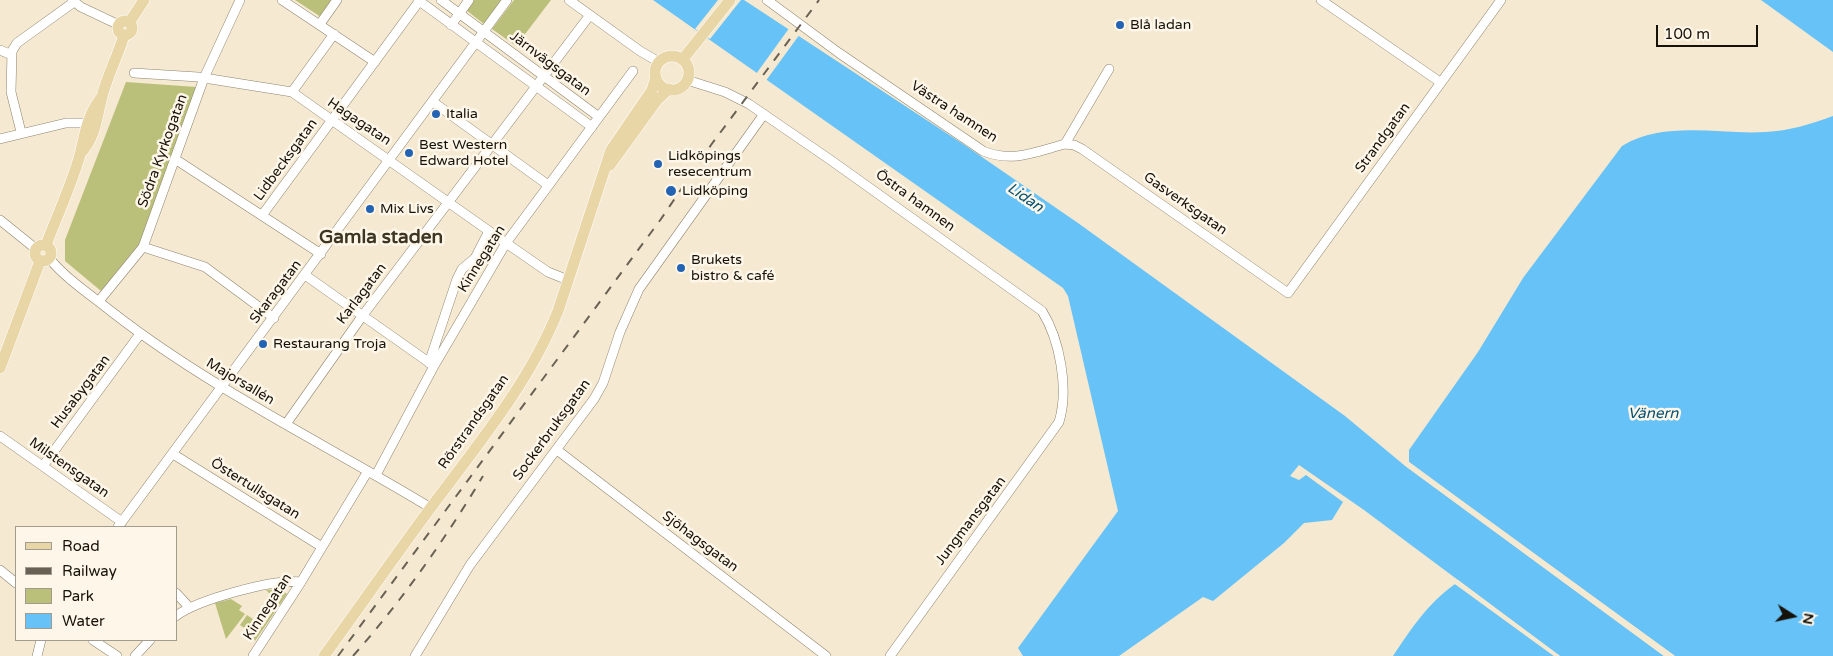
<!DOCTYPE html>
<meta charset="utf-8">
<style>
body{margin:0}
#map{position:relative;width:1833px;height:656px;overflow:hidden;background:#f5e9d1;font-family:"Varela Round",sans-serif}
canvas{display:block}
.legend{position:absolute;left:15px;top:526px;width:162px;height:115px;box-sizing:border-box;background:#fef7e9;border:1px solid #a19b90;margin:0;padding:6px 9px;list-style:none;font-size:15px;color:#16120a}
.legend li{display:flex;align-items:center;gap:10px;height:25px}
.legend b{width:25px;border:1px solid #a19b90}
.north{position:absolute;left:1768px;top:591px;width:50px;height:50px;-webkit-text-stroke:4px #fef7e9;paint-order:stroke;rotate:100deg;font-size:14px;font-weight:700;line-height:20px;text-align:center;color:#16120a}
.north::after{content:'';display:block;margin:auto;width:18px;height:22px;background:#16120a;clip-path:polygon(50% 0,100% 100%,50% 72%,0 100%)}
.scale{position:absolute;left:1656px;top:25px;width:102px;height:22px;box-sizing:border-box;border:2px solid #16120a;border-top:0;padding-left:6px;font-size:15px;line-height:18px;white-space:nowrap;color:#16120a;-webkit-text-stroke:4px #fef7e9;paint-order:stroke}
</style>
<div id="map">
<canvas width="1833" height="656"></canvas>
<ul class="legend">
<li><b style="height:6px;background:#e9d6a6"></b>Road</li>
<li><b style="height:6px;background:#696254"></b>Railway</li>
<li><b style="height:14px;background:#bac07a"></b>Park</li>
<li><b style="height:14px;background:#66c2f7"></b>Water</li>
</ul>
<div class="north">N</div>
<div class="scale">100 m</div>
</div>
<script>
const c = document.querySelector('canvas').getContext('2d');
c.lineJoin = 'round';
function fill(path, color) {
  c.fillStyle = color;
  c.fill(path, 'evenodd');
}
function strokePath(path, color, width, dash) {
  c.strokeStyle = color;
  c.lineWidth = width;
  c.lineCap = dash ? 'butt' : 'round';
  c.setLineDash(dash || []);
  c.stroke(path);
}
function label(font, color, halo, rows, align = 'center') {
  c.font = font + ' "Varela Round",sans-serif';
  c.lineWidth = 5;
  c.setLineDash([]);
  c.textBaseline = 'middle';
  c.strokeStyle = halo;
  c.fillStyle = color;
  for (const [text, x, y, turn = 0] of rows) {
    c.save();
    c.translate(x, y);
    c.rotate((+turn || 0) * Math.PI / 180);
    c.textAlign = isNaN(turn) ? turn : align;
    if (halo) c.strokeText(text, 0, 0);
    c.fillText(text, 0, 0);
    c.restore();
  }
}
fill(new Path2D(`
 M295 0H333L321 17Z
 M474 0H502L484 24 466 10Z
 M514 0H551L516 46 492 29Z
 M126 82 196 87 140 243 101 291 65 261V240Z
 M280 589 287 594 255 641 252 633 240 625 247 615 263 626 282 597 274 591 271 595 266 590Z
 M231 599 242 606 239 610 245 614 226 639 215 603Z`), '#bac07a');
fill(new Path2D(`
 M653 0H744L963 144 1078 223 1345 416 1404 465 1664 656H1560L1364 510 1299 465 1290 476 1299 480 1306 475 1343 502 1332 520 1304 523 1284 543 1213 601 1203 597 1119 656H1023L1018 648 1118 511 1068 296 1063 288Z
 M1761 0H1833V52Z
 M1833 116V656H1675L1409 462V450L1478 352 1523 278 1622 146C1666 120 1718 135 1766 132 1789 131 1811 124 1833 116Z
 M1455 584 1554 656H1393C1411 629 1428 603 1455 584Z`), '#66c2f7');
fill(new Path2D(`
 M718 0H741L710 39 695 29Z
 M790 27 800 34 765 82 756 74Z
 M1409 462 1465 504 1675 656H1671L1506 536 1480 517 1666 656H1664L1404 465 1406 464 1453 498 1407 463Z
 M1458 580 1486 601 1560 656H1554L1455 584 1456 582 1461 586 1456 582Z`), '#f5e9d1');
const minor = new Path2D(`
 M72 0 81 7 119 25
 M282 0 375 62
 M418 0 592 127
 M441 0 599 117
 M569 0 640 51 659 62
 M767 0 839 53 983 151C1012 163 1035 152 1065 144L1109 69
 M1321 0 1440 82
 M320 24 337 0
 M451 25 469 0
 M0 50 12 55
 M134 73 198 77 292 92 506 243 548 272 568 280
 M687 80 725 92 749 104 832 161 1042 311C1060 340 1069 389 1059 422L890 656
 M292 92 334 34
 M433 102 548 185
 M21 132 11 92 12 51 17 43 74 2
 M0 139 66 123H87
 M1065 144 1074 145 1082 149 1288 293 1501 0
 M175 159 321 254
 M263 214 420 0
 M0 220 36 249
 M143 247 205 267 274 318
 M49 258C66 279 91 295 112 312 211 389 324 443 431 508
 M305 275 434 366
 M99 301 143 247 204 78 240 0
 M429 363 457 279 462 269 475 258 489 231
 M286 424 363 315 590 15
 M0 436 122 522
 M557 450 826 656
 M173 454 322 547
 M43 466 140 334
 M376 475 434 366 506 243 633 71
 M118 527 507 0
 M0 570 16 583
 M176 593 189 607
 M176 616C197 600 275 578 301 582
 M93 640 117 656
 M37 656 41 640
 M135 656 150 640
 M253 656 301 582 368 471
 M415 656 470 565 594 399 603 383 620 332 639 289 764 114`);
const major = new Path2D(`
 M118 28a7 7 0 1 1 14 0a7 7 0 1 1-14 0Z
 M129 23 144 0
 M655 73a17 17 0 1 1 34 0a17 17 0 1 1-34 0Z
 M683 59 730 0
 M80 154C96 137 96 119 102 97 107 76 118 56 124 35
 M610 165 657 100 669 89
 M35 253a8 8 0 1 1 16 0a8 8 0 1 1-16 0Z
 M46 245C57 216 71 186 80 155 85 134 87 116 101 98
 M0 368 40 261
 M324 656C361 605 397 553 435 502 480 442 530 381 558 311L611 150 652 90 656 77`);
strokePath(minor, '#8e836d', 10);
strokePath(major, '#fff', 12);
strokePath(minor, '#fff', 9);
strokePath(major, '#e9d6a6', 11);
strokePath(new Path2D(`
 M338 656 661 219 711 145 819 0
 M353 656C401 602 446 538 483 476`), '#696254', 2, [9, 9]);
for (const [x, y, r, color] of [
 [1120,25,5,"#2363b4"],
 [436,114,5,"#2363b4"],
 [409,153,5,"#2363b4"],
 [658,164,5,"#2363b4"],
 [671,191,6,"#2363b4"],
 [370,209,5,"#2363b4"],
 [681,268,5,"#2363b4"],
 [263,344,5,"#2363b4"]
]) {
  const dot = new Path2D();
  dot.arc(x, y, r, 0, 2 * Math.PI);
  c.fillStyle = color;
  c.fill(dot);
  strokePath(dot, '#fef7e9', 2);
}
label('14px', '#16120a', '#fef7e9', [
 ["Blå ladan",1130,25],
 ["Italia",446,114],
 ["Best Western",419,145],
 ["Edward Hotel",419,161],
 ["Lidköpings",668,156],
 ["resecentrum",668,172],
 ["Lidköping",682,191],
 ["Mix Livs",380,209],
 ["Brukets",691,260],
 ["bistro & café",691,276],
 ["Restaurang Troja",273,344]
], 'left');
label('14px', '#16120a', '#fef7e9', [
 ["Järnvägsgatan",550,64,37],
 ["Västra hamnen",954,112,33],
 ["Hagagatan",359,122,34],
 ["Strandgatan",1383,138,-54],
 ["Södra Kyrkogatan",163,151,-70],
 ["Lidbecksgatan",286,160,-54],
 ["Östra hamnen",915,201,36],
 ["Gasverksgatan",1185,204,35],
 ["Kinnegatan",482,259,-58],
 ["Skaragatan",276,292,-53],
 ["Karlagatan",362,294,-53],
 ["Majorsallén",240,382,31],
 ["Husabygatan",81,392,-53],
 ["Rörstrandsgatan",474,422,-55],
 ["Sockerbruksgatan",552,430,-54],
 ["Milstensgatan",69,468,35],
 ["Östertullsgatan",255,489,32],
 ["Jungmansgatan",971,521,-53],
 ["Sjöhagsgatan",700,542,37],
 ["Kinnegatan",268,607,-57]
]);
label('italic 15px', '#045174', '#fef7e9', [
 ["Lidan",1025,198,34],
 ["Vänern",1653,414]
]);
label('bold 19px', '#3e3522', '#fef7e9', [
 ["Gamla staden",381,238]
]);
</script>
